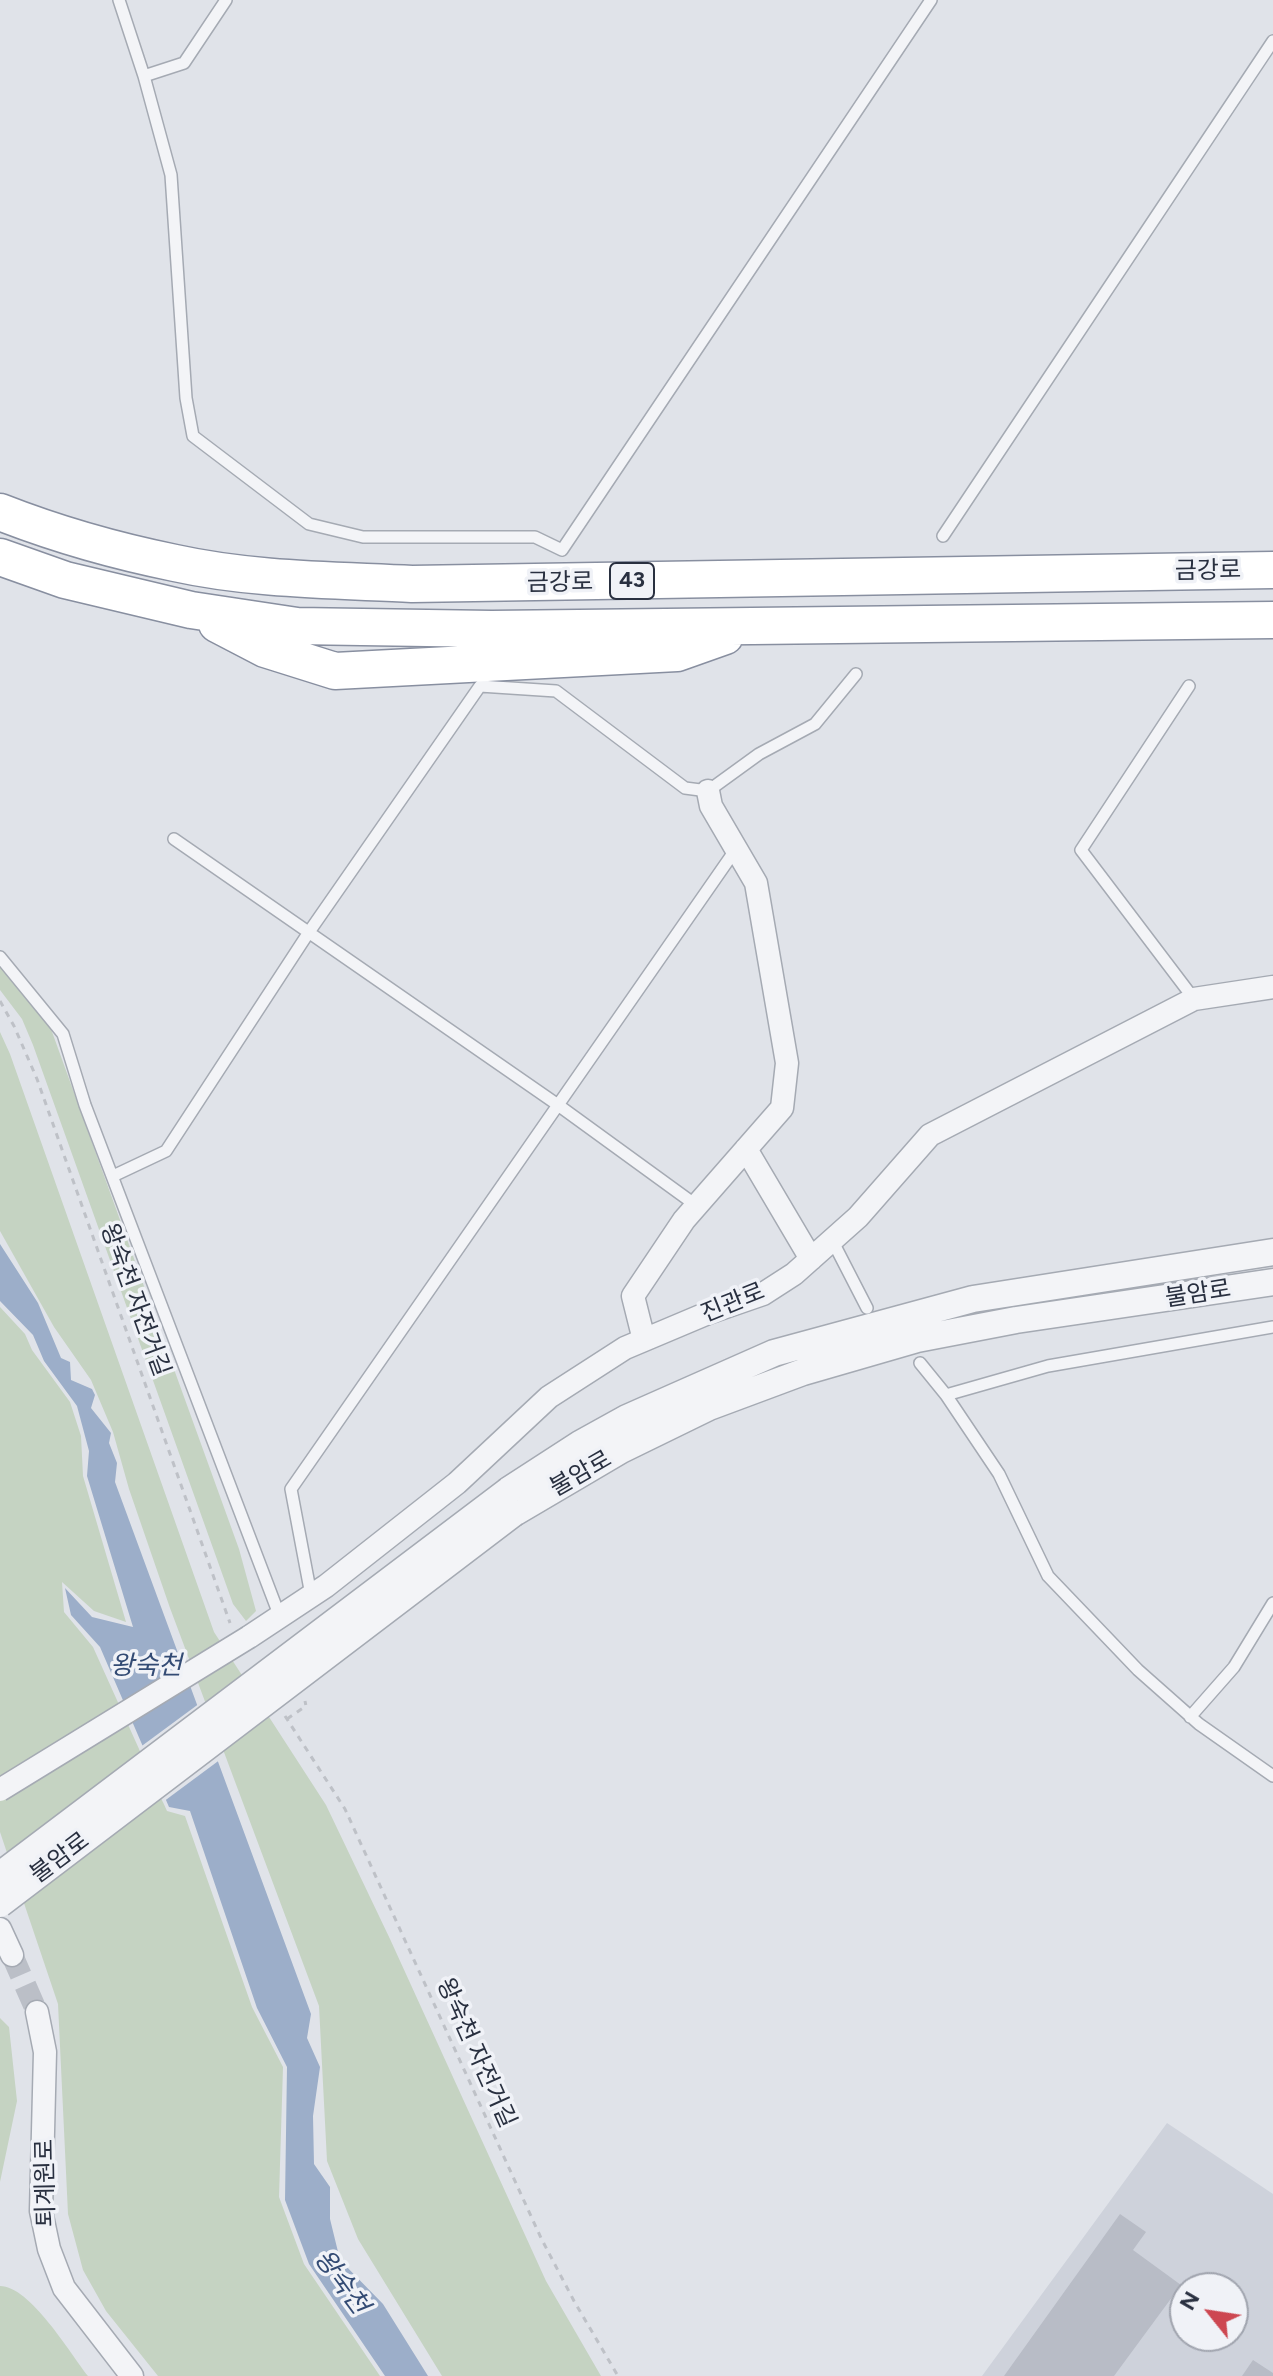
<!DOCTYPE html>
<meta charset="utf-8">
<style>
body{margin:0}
#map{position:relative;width:1273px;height:2376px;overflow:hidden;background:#e0e3e9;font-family:Figtree,sans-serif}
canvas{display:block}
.north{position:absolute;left:1169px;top:2272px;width:80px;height:80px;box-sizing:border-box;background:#f0f2f7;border:2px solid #a0a4ae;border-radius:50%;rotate:300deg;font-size:22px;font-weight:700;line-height:32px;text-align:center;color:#293040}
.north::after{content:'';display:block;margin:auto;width:28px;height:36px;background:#cd4751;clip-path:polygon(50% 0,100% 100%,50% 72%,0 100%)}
</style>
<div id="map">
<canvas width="1273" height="2376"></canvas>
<div class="north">N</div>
</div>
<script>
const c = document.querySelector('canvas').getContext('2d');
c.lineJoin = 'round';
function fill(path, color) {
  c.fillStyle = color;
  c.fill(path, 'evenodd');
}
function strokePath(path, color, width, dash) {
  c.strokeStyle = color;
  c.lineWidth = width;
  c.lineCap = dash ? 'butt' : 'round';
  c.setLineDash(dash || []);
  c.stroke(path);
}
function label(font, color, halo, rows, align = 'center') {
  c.font = font + ' Figtree,"Noto Sans KR",sans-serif';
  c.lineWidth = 7;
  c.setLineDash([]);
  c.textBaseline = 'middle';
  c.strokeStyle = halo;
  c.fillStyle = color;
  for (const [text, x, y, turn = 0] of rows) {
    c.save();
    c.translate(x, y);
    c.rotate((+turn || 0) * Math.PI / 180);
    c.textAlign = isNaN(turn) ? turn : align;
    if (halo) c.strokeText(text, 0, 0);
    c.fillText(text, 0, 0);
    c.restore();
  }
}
fill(new Path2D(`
 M1167 2123 1273 2194V2376H982ZM1185 2288H1233V2336H1185Z`), '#ced2db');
fill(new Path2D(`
 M0 966 51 1029 239 1549 256 1611 246 1621 233 1604 33 1045 22 1019 0 990Z
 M0 1032 10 1054 214 1632 326 1805 390 1939 546 2281 601 2376H442L358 2239 327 2161 319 2006 170 1608 129 1489 113 1432 91 1380 54 1327 0 1231Z
 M0 1307 25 1334 32 1350 70 1402 81 1436 83 1476 126 1622 94 1611 62 1582 64 1612 93 1647 167 1811 185 1816 252 2007 283 2067 279 2197 304 2264 380 2376H158L106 2311 83 2270 68 2214 58 2004 0 1832Z
 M0 2018 9 2027 17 2101 0 2182Z
 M0 2286C30 2286 70 2353 88 2376H0Z`), '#c5d3c2');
fill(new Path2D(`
 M0 1244 38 1303 61 1358 70 1362 71 1380 92 1389 95 1395 91 1408 111 1433 109 1443 117 1463 115 1482 311 2014 307 2038 320 2067 313 2116 314 2164 330 2187V2219L340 2260 383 2304 428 2376H385L309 2264 285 2200 287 2067 257 2008 190 1811 169 1807 100 1647 71 1615 65 1588 92 1617 133 1627 87 1476 89 1451 77 1406 44 1361 33 1335 0 1301Z`), '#9caec9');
fill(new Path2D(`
 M200 1703 221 1759 163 1802 139 1748Z`), '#e0e3e9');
fill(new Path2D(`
 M1120 2214 1146 2232 1133 2250 1181 2285 1114 2376H1004Z
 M1253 2360 1273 2373V2376H1242Z`), '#b8bcc6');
strokePath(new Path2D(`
 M12 1955 37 2012`), '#bbbfc7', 22, [22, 11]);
const service = new Path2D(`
 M119 0 144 76 171 175 186 398 193 436 309 524 363 537H535L562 550 931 0
 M144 76 184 63 226 0
 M943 536 1273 41
 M1189 686 1081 850 1194 999
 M174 839 558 1105 697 1206
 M0 957 63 1034 85 1105 280 1617
 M113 1176 166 1151 309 932 480 686 556 691 685 788 708 791 759 754 815 724 856 674
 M832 1240 867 1308
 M920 1363 946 1395 999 1474 1048 1576 1138 1670 1199 1724 1273 1776
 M946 1395 1048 1366 1273 1327
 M311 1595 291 1489 736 849
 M1190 1717 1234 1667 1273 1603`);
const minor = new Path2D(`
 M746 1149 811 1259
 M644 1340 633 1296 684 1220 782 1108 787 1063 756 883 711 806 708 791
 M249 1637 326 1586 457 1483 549 1397 625 1348 708 1313 763 1294 794 1274 858 1217 930 1135 1194 999 1273 987
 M0 1929 12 1955
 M37 2012 45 2052 41 2211 49 2249 64 2288 132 2376`);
const tertiary = new Path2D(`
 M509 1490 580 1444 627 1418 774 1353 973 1299 1273 1252
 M514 1513 621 1450 709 1407 803 1372 917 1339 1016 1320 1273 1282`);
const trunk = new Path2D(`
 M0 512C56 534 116 551 175 563 252 580 333 580 412 584L1273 570
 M0 557 65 580 191 610 297 626 492 629 1273 620
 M217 624 265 649 335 671 677 653 725 636`);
strokePath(service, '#a5aab3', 14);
strokePath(minor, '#a5aab3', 25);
strokePath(tertiary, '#a5aab3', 29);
strokePath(trunk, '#888fa0', 39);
strokePath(new Path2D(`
 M0 1001 14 1026 37 1079 230 1623
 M285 1716 345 1809 541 2238 574 2301 618 2376
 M287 1719 306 1706 305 1701`), '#bec1c7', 3, [6, 6]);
strokePath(service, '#f3f4f7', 11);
strokePath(minor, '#f3f4f7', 22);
strokePath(tertiary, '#f3f4f7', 26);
strokePath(trunk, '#fff', 36);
const minorBridge = new Path2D(`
 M0 1790 249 1637`);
const tertiaryBridge = new Path2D(`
 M0 1875 509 1490
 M0 1904 514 1513`);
strokePath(minorBridge, '#a5aab3', 25, []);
strokePath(tertiaryBridge, '#a5aab3', 29, []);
strokePath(minorBridge, '#f3f4f7', 22);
strokePath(tertiaryBridge, '#f3f4f7', 26);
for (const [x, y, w] of [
 [632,581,44]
]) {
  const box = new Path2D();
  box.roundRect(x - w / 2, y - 18, w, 36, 6);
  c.fillStyle = '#f0f2f7';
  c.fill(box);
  strokePath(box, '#293040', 2);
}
label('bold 22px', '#293040', null, [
 ["43",632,581]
]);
label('24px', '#293040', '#f0f2f7', [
 ["금강로",1208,571,-1],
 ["금강로",560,583,-1],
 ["불암로",1198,1294,-9],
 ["왕숙천 자전거길",135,1300,70],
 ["진관로",733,1303,-22],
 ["불암로",581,1474,-30],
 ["불암로",60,1858,-37],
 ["왕숙천 자전거길",476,2053,66],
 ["퇴계원로",46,2183,-91]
]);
label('italic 26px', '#334b74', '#f0f2f7', [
 ["왕숙천",146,1666],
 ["왕숙천",341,2282,54]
]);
</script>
